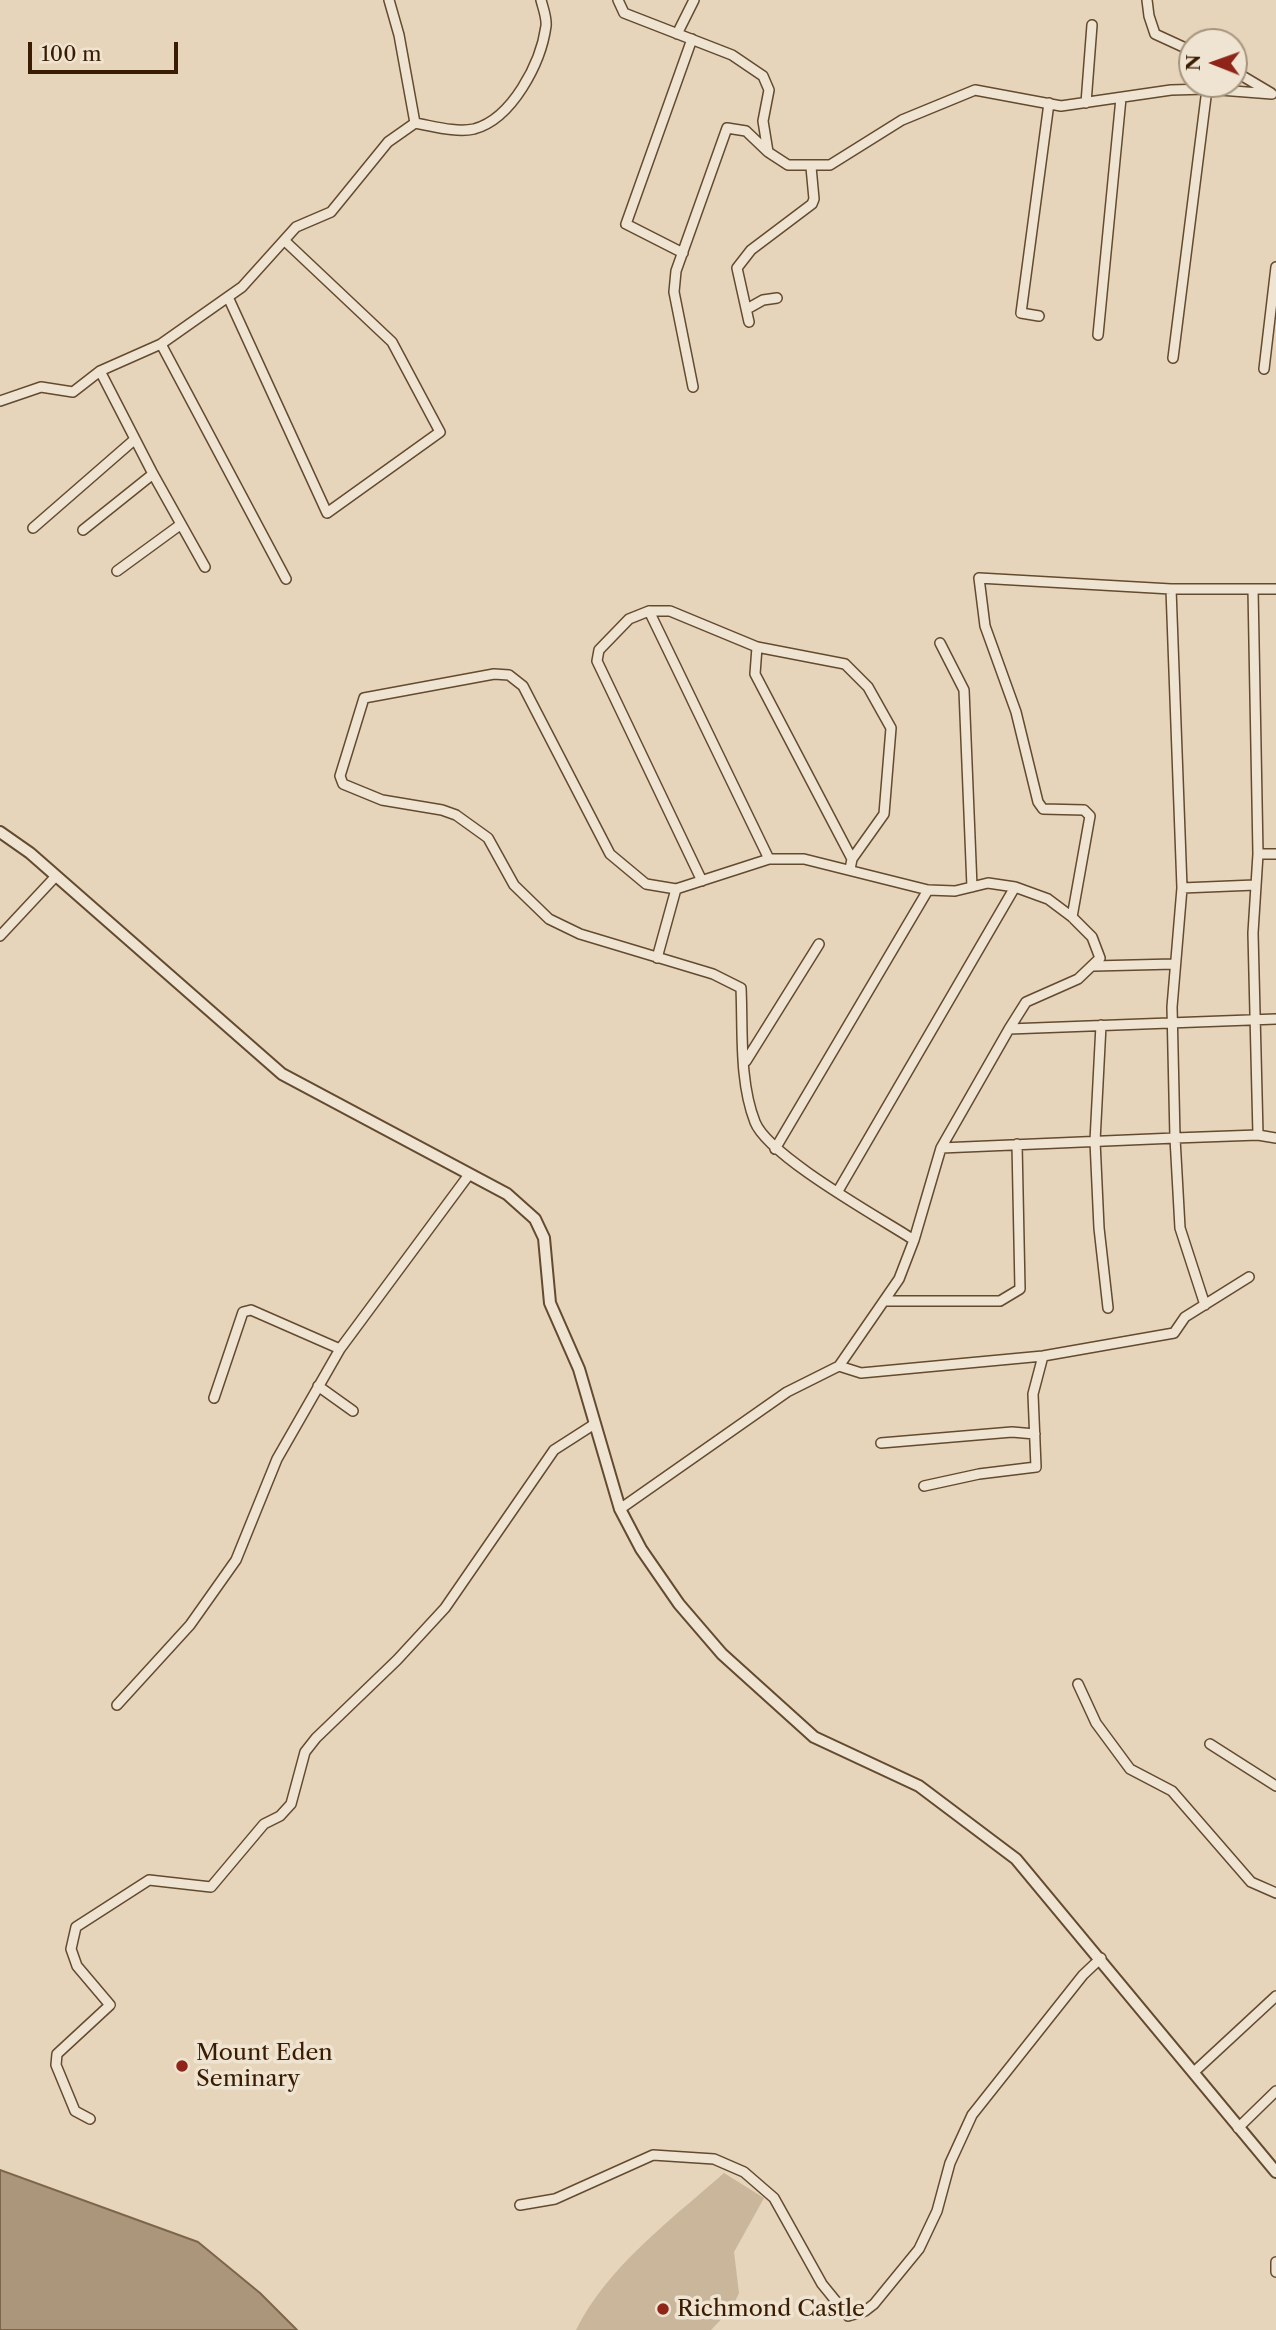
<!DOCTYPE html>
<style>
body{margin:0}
#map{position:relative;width:1276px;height:2330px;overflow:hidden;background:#e6d5ba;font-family:"Libre Caslon Text",serif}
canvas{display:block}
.north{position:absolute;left:1178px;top:28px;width:70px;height:70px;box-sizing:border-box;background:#efe4d2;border:2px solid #a6947e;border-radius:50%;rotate:271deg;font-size:19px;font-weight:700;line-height:28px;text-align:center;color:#391c01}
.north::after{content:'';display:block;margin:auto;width:24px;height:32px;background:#8f2418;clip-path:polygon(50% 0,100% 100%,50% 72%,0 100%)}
.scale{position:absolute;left:28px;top:42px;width:150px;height:32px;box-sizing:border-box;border:4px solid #391c01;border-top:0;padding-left:9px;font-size:21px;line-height:24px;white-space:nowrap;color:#391c01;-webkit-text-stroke:5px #efe4d2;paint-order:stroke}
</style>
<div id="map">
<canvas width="1276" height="2330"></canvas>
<div class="north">N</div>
<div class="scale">100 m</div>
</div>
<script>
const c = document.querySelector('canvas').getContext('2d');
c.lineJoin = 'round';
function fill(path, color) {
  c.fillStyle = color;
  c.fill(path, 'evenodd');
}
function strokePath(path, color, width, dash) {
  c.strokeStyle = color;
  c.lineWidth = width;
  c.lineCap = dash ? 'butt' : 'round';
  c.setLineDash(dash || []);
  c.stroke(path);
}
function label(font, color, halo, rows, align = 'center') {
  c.font = font + ' "Libre Caslon Text",serif';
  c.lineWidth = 7;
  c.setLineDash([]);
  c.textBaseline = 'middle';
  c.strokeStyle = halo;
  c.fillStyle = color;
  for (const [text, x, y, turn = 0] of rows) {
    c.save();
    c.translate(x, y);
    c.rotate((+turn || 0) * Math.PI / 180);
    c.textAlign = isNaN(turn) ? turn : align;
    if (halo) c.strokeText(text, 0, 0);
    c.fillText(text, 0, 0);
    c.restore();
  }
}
fill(new Path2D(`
 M724 2173 764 2198 734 2252 739 2293 732 2308 711 2330H576C608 2266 671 2220 724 2173Z`), '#c9b69b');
const water = new Path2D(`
 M0 2170 198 2242 260 2293 297 2330H0Z`);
fill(water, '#ab967b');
strokePath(water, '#7d654a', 2);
const minor = new Path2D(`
 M389 0 399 35 415 123
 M618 0 624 13 732 55 763 76 769 90 763 121 768 152 788 165H830L902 120 975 90 1061 106 1171 90 1207 89 1272 94
 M1147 0 1149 16 1155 34 1192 51
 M677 34 694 0
 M1234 71 1271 93
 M1086 103 1092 25
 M683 253 626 224 692 39
 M228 297 327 513 440 432 392 342 286 242
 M747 309 763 300 777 298
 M1039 316 1021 313 1049 103
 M749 322 737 268 751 250 812 204 814 199 811 167
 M1098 335 1121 98
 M161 344 286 579
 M1173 358 1207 89
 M1264 369 1276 267
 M100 371 153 474 205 567
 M693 387 674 292 676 271 727 128 746 131 768 152
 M0 401 41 387 73 392 100 371 161 344 242 287 296 227 331 212 388 142 415 123C433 126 456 133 474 129 512 119 541 63 546 26 547 18 543 8 541 0
 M33 528 134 440
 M83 530 153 474
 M117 571 180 525
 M1253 589 1258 854 1253 933 1258 1135
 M649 611 769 859
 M940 643 964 690 972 887
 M757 647 755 674 852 859
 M1258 854H1276
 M702 881 597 661 599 650 629 619 649 611H670L757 647 845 664 868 687 891 728 884 814 852 859 850 869
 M1182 888 1255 885
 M1072 917 1090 816 1084 810 1043 809 1038 802 1016 712 985 626 979 578 1171 589H1276
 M0 936 56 876
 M657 958 676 889
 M1094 966 1174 964
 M1101 1025 1095 1141 1099 1228 1108 1308
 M1009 1029 1276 1019
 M746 1061 819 944
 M941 1148 1175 1138 1172 1007 1182 888 1171 589
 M775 1149 928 890
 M838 1191 1015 887
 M884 1301H1000L1020 1289 1017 1144
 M1205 1305 1180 1228 1175 1138 1258 1135 1276 1138
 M839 1366 861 1373 1043 1356 1174 1333 1185 1317 1249 1277
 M318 1386 353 1411
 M214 1398 243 1312 251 1310 340 1349
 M881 1443 1012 1432 1035 1434
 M924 1486 979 1474 1036 1467 1033 1394 1043 1356
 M620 1509 787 1392 839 1366 899 1279 914 1240 941 1148 1009 1029 1026 1002 1078 979 1100 958 1092 937 1072 917 1048 899 1015 887 988 883 955 891 928 890 804 859H769L676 889 646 884 610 854 523 686 509 675 494 674 364 698 340 776 343 784 382 800 442 810 456 815 488 838 514 885 549 919 580 934 713 974 741 988C743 1031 739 1081 755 1122 768 1156 880 1218 914 1240
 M1078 1684 1096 1723 1130 1769 1172 1791 1251 1882 1276 1893
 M117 1705 190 1625 236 1560 277 1459 340 1349 468 1176
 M1210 1744 1276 1786
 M1194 2072 1276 1996
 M90 2119 75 2111 56 2065 57 2054 110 2005 77 1966 71 1949 76 1927 149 1880 211 1887 264 1824 280 1816 291 1804 305 1752 316 1738 397 1660 445 1608 554 1450 593 1425
 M1238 2128 1276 2091
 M520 2205 555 2199 653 2155 714 2159 744 2172 774 2198 822 2284 848 2316 865 2311 874 2304 919 2249 937 2211 950 2163 972 2115 1083 1975 1101 1958
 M1276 2262V2272`);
const tertiary = new Path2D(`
 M0 832 30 853 282 1074 507 1194 535 1219 544 1238 550 1303 579 1369 620 1509 641 1549 679 1604 722 1654 814 1737 919 1786 1016 1859 1276 2172`);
strokePath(minor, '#644a2f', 12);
strokePath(tertiary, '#644a2f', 14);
strokePath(minor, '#efe4d2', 9);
strokePath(tertiary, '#efe4d2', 10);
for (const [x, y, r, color] of [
 [182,2066,7,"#8f2418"],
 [663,2309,7,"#8f2418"]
]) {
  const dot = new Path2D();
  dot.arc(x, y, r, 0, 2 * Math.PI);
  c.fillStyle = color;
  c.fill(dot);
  strokePath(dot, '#efe4d2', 2.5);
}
label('23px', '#391c01', '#efe4d2', [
 ["Mount Eden",196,2053],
 ["Seminary",196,2079],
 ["Richmond Castle",677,2309]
], 'left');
</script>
